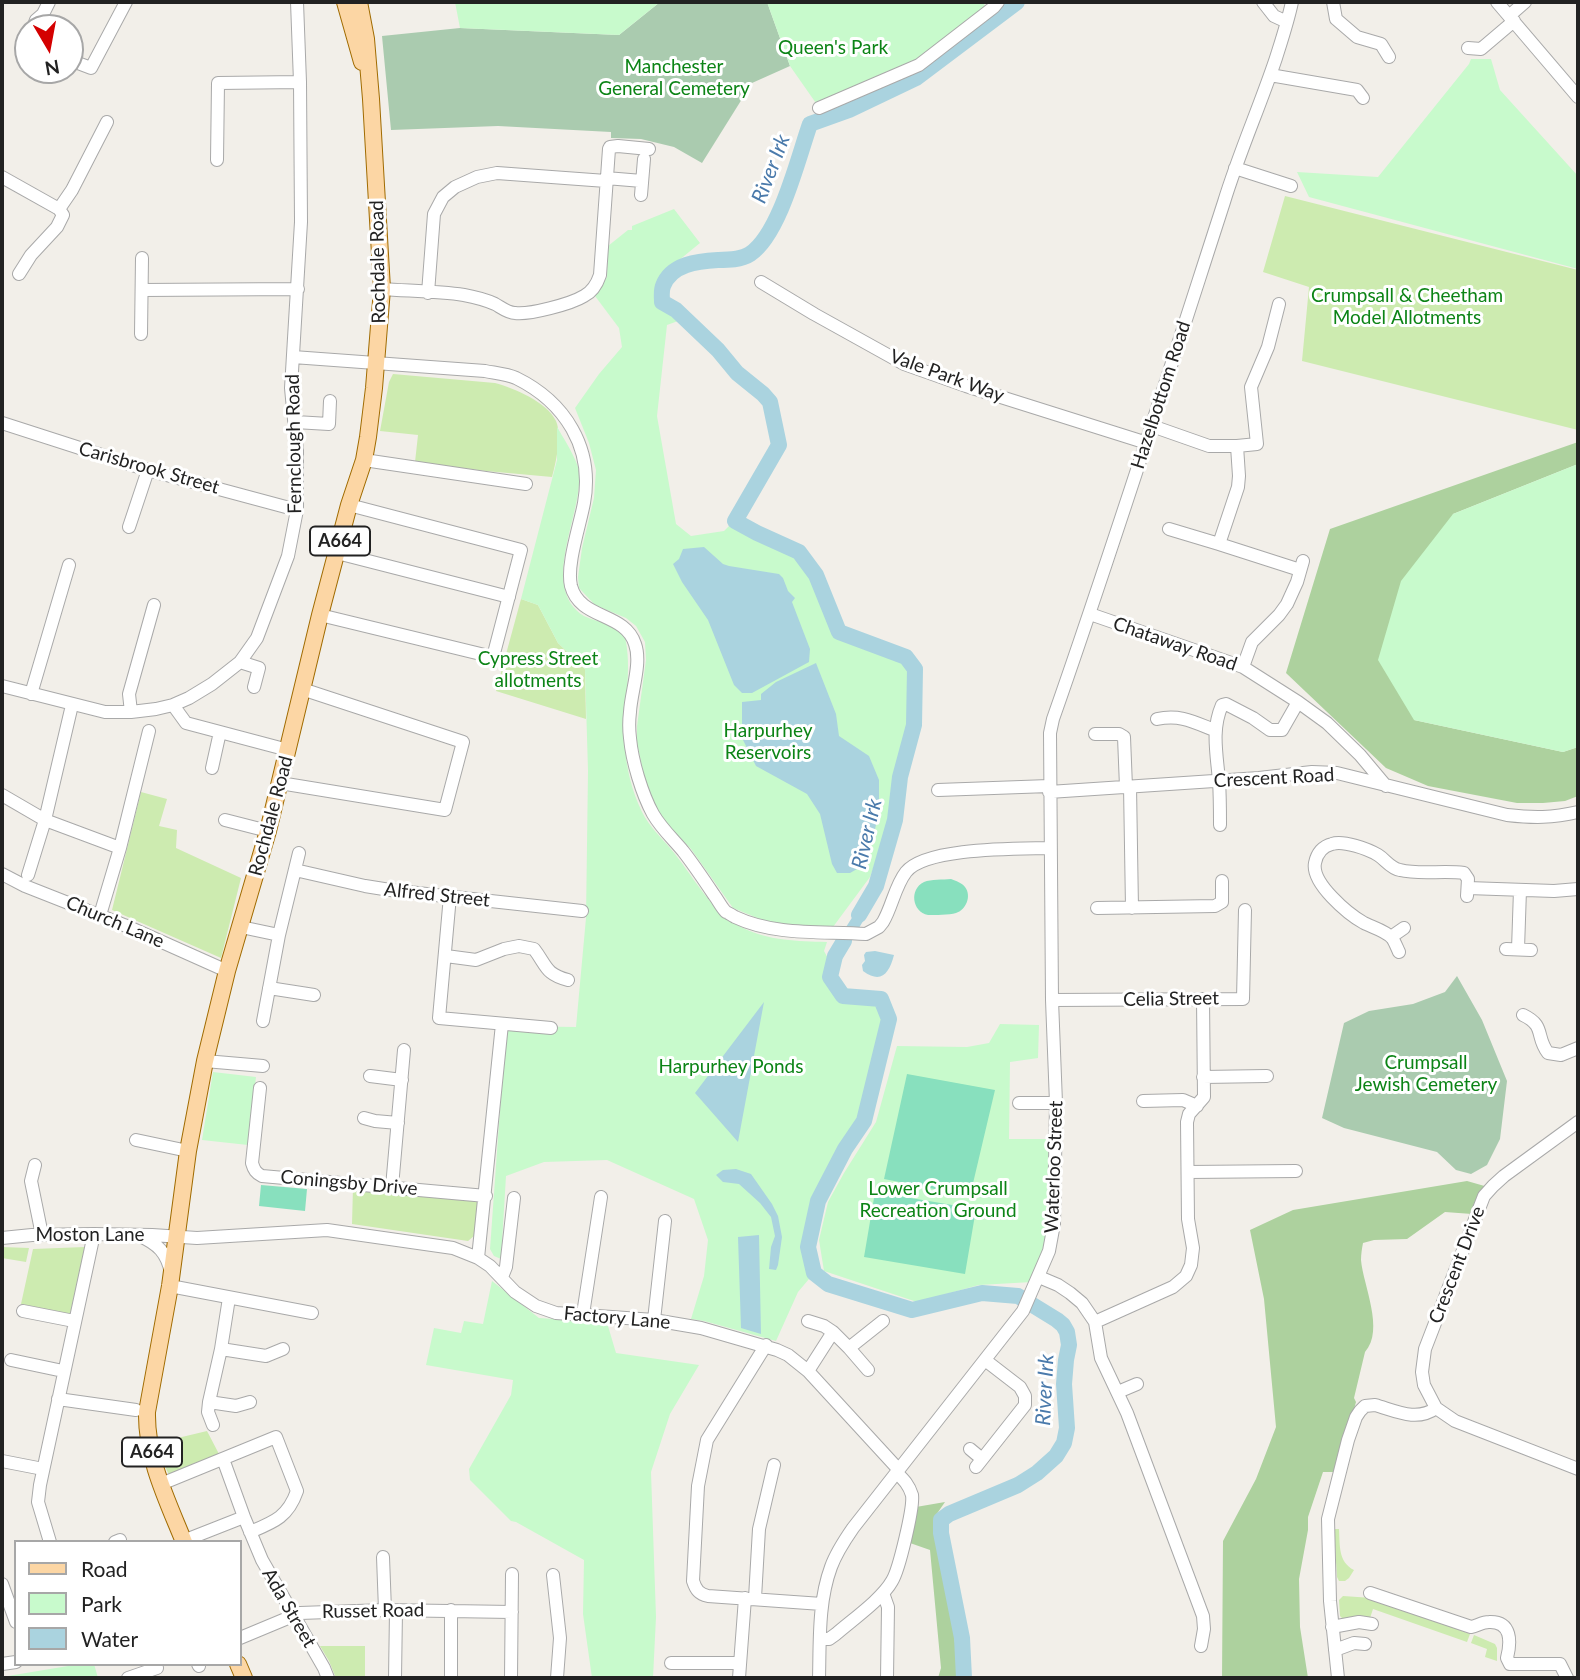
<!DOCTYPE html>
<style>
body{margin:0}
#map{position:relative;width:1580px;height:1680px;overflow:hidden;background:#f2efe9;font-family:Lato,sans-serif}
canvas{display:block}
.frame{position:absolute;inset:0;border:4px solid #222;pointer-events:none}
.legend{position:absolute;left:14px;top:1540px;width:228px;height:126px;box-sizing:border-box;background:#fff;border:2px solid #a7a7a7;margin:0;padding:9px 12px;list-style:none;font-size:21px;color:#222}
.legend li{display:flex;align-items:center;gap:14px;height:35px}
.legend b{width:35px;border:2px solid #a7a7a7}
.north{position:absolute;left:14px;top:14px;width:70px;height:70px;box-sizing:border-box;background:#fff;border:2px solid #a7a7a7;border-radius:50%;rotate:170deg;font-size:19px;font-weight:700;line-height:28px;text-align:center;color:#222}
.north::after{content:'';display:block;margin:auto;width:24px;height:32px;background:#d40000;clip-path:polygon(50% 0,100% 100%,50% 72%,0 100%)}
</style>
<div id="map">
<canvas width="1580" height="1680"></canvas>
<div class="frame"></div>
<ul class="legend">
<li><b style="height:9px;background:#fcd6a4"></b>Road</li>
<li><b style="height:19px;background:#c8facc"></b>Park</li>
<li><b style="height:19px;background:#aad3df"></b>Water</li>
</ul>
<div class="north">N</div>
</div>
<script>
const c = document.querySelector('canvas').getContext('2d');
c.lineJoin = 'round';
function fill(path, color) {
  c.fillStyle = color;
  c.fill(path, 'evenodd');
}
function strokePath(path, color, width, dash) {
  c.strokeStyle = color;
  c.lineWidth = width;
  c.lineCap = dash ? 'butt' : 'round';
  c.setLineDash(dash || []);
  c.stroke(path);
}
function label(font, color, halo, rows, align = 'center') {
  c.font = font + ' Lato,sans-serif';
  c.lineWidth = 6;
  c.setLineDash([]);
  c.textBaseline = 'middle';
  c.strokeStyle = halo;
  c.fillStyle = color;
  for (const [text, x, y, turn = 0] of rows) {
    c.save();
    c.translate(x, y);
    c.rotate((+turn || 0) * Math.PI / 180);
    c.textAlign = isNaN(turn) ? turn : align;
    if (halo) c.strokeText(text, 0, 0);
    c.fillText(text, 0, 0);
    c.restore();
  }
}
fill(new Path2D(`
 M1285 196 1578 270V430L1302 361 1309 287 1263 272Z
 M393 374 495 383C514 388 547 402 556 421 562 435 556 463 552 477L486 471 415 462 418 435 380 431 389 382Z
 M521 599 538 605 558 643 585 669 586 719 496 691Z
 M141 792 167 799 159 826 177 830 176 848 241 878 221 958 112 910Z
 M353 1187 476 1201 480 1204 474 1236 468 1241 352 1224Z
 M2 1247 29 1248 26 1262 2 1258Z
 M85 1247 70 1314 21 1304 33 1249Z
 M207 1431 219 1454 169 1475 163 1462 161 1442Z
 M1334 1529H1339C1340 1545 1338 1562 1354 1570L1349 1578 1345 1581H1339L1337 1577Z
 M1343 1596 1372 1598 1470 1634 1467 1642 1373 1609 1370 1618 1359 1616 1343 1619 1340 1616 1339 1600Z
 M1474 1635 1495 1644 1497 1648V1661L1485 1657 1487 1649 1471 1643Z
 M320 1646H365V1678H336L329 1661Z`), '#cdebb0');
fill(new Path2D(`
 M1578 442V464L1453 514 1414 720 1563 752 1578 747V796L1565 801 1543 803H1517L1428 786 1386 768 1286 673 1330 529Z
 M1467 1181 1488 1187 1472 1214 1445 1212 1407 1239 1374 1240 1363 1243C1362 1248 1361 1254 1361 1260 1363 1285 1385 1330 1365 1352L1354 1398 1356 1402 1336 1472H1323L1308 1517V1530L1299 1579 1300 1627 1308 1678H1222L1223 1541 1256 1479 1276 1427 1264 1299 1250 1230 1293 1210Z
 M945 1502 934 1518 937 1547 954 1632 958 1678H938L941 1668 930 1550 910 1543 916 1507Z`), '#add19e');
fill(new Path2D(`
 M660 2H767L790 66 752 83 702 163 674 147 641 139 611 138V132L498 126 391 130 382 36 460 28 619 35Z
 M1457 976 1482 1020 1507 1081 1500 1139 1487 1165 1471 1174 1456 1170 1437 1152 1344 1128 1322 1118 1344 1023 1369 1011 1413 1004 1445 992Z`), '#aacbaf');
fill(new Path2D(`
 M455 2H660L619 35 460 28Z
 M767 2H983L986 8 930 55 818 106 790 66Z
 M1471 59H1491L1500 90 1578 176V269L1309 197 1297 172 1378 177 1469 64Z
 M674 209 700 243 661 275 671 312 678 321 667 325 657 416 676 524 691 536 724 531 731 524 797 555 811 575 837 634 901 660 911 672 908 724 893 778 890 821 870 877 830 931 767 922 733 908 691 849 657 814 646 786 637 743V726L646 660 645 642 636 626 626 618 595 605 579 588 578 577 582 548 594 498 596 470 589 443 575 408 599 374 622 347 619 328 595 296 607 277 608 246 628 230H632V226Z
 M557 427C564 439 577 459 579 471 584 512 538 587 584 616 590 619 598 621 605 623 612 625 618 629 624 633 634 671 622 706 625 745 626 768 632 791 642 812 649 827 665 841 675 854 694 878 714 915 743 928 770 941 797 941 827 942L824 951 843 986 874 1002 882 1019 861 1118 840 1150 813 1200 803 1247 809 1279 798 1292 776 1341 704 1321 691 1319 704 1276 708 1240 694 1199 607 1160 544 1162 506 1176 501 1259 494 1256 490 1249 506 1026 576 1027 586 918 588 771 585 669 558 643 538 605 521 599 557 460Z
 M1578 464V747L1563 752 1414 720 1378 660 1401 581 1453 514Z
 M1000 1024 1039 1025 1038 1058 1010 1062 1009 1139H1050V1226L1032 1282 979 1285 917 1302 824 1271 819 1240 828 1202 844 1173 876 1122 897 1046 967 1047 989 1043Z
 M213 1072 256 1077 248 1145 202 1140Z
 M492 1281 539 1318 602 1322 608 1326 616 1353 699 1365 670 1414 651 1472 656 1617 653 1678H592L583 1614 584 1560 516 1522 511 1521 470 1480 469 1469 511 1395 513 1380 426 1365 434 1328 461 1333 464 1321 483 1324Z
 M80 1664H94L98 1678H2V1677Z`), '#c8facc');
fill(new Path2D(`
 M951 879C956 881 962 883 965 887 972 896 966 910 956 913 949 915 935 915 928 915 912 912 909 889 924 882 931 879 943 880 951 879Z
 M907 1074 995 1090 970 1196 884 1179Z
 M261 1185 307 1189 305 1211 259 1206Z
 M875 1192 976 1209 965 1274 864 1257Z`), '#88e0be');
fill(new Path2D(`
 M704 547 723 564 729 566 779 574 783 578 788 591 795 598 792 602 810 649 809 662 752 693H742L734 685 708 620 682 582 673 564 679 559 683 549Z
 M816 663 836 714 839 736 869 756 879 780V813L873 837 857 869 850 873H837L832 864 820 814 807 794 756 766 742 738V702L761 700V694L776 682Z
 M865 897 876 899 849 945 841 961 830 958 836 943Z
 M875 951 894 955C889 974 881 984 863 971L862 965 865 961 864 955 866 952Z
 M764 1002 738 1142 695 1093Z
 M736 1169 751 1174 772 1204 778 1216 782 1237 778 1265 776 1270 769 1269 771 1247 775 1236 771 1217 760 1203 739 1184 723 1182 716 1175 723 1170Z
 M759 1235 761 1334 741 1328 738 1237Z`), '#aad3df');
strokePath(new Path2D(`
 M859 915 876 886 895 820 900 777 914 725 915 669 906 657 839 632 816 575 799 552 757 533 735 521 779 445 770 402 763 394 737 373 718 350 676 310 662 302C662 297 661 291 663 286 671 264 698 261 718 260 728 260 741 260 750 254 780 234 798 158 810 124L849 110 916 78 1017 2
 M844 941 835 956 830 977 843 996 881 999 889 1019 864 1121 845 1149 818 1201 808 1247 814 1273 828 1284 912 1310 982 1293 1018 1296 1057 1320 1063 1325 1067 1332 1069 1345 1066 1360 1064 1384 1067 1428 1064 1443 1056 1456 1037 1473 1018 1485 949 1514 941 1520V1533L962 1638 964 1678`), '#aad3df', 16);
const minor = new Path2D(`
 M1263 2 1274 16 1287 22
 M1333 2 1336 19 1357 37 1381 44 1389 57
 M1497 2 1578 97
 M1509 16 1525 2
 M33 28 36 20 43 14 49 2
 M1468 48 1481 49 1514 21
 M70 60 91 68 126 2
 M1270 75 1357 90 1363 98
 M819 108 919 65 994 7 998 2
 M217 160 218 83 300 82
 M1235 168 1291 186
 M2 177 59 209 63 215 57 227 31 255 19 274
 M606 178 642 181
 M641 195 644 159
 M59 209 72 190 107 122
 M761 282 814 314 904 364 966 386 1147 443
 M382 289C409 291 437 291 464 295 475 297 486 300 495 304 502 308 508 313 515 313 529 315 571 304 584 296 592 292 597 284 600 275L609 149 610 147 618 146 649 149
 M142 290 298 289
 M428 293 434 214 443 197 455 187 477 177 497 173 606 181
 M141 334 142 258
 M293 357 485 371C495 373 507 374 516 378 565 402 594 448 584 503 580 525 566 565 571 586 580 620 625 612 635 644 642 663 631 692 630 712 629 720 629 730 630 738 632 761 642 794 653 814 661 828 673 839 683 851 694 865 704 880 714 895 718 900 721 907 726 912 727 912 735 917 735 917 775 936 823 931 866 934L879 927 883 922C892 907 895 886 906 872 926 847 1018 849 1050 848
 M295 422 329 424 330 401
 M2 423 148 470 297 510
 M1152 426 1209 446H1237L1239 476 1238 487 1219 544 1300 570
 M1237 446 1257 444 1251 387 1268 347 1279 304
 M364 460 526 484
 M129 527 148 470
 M1169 529 1219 544
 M337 553 509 597
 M1090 614 1243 667 1298 702 1327 723 1360 755 1386 786
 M320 615 493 657 521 550 349 505
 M240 662 259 668 254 687
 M1243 667 1252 642 1279 615 1287 604 1297 582 1303 561
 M2 686 105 712H131L156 709 173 705 189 698 212 684 240 662 257 638 288 556 297 510V451L291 388 301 222 300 82 297 2
 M31 694 69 565
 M173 705 186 723 288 750
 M131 712 129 694 154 605
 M1157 719C1180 714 1194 722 1214 730
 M1095 734H1119L1124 737 1126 787
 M212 768 220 732
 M280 783 445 810 463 742 302 689
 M1130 786 1132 908
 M938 790 1049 786
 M1049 792 1259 778 1312 772 1337 773 1507 815C1534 818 1552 818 1578 812
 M2 795 45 820 120 848
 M225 820 268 831
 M1220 825C1220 811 1220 796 1219 781 1217 755 1211 730 1222 705L1226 704 1253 718 1270 730H1282L1298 702
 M295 870 365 886 390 890 582 911
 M2 874 25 886 124 925 227 971
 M28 875 45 820 72 705
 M1468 888 1554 891 1578 889
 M450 896 439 1018 551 1028
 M1097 908 1215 906 1222 902V881
 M100 915 120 848 149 731
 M241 927 279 935
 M1391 937 1404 928
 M1506 949 1531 950
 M1518 949 1520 890
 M1399 952C1397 948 1395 942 1392 938 1386 931 1372 927 1364 923 1348 914 1311 883 1315 863 1317 853 1323 846 1332 844 1343 840 1368 849 1378 855 1386 860 1390 868 1400 870 1420 875 1443 870 1464 873L1468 879 1467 896
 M446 956 476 960 504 949 519 946 534 949C547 966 545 974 568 980
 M269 988 314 995
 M1052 1000 1243 999 1245 910
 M1523 1015C1546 1026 1535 1036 1548 1053L1561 1055 1578 1048
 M263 1021 279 935 299 853
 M205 1061 263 1066
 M370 1076 402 1080
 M1203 1077 1267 1076
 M260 1088 252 1163C254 1170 256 1173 262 1176L486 1196
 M1143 1101 1183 1100 1197 1106
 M1019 1103H1056
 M364 1118 375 1121 398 1123
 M1578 1122 1504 1176 1493 1186 1484 1196 1425 1349 1422 1372 1424 1385 1436 1408 1455 1421 1578 1469
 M136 1140 188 1151
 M35 1165 31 1181 42 1235
 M1188 1172 1296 1171
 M392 1187 404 1050
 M140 1236C158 1244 167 1253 171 1273
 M2 1238 32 1235 94 1234 152 1235 197 1238 327 1230 453 1248 478 1258 490 1266 515 1292 536 1306 556 1313 654 1320 701 1328 777 1350 788 1355 808 1371 899 1470
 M478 1258 502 1024
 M502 1277 506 1267 514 1198
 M1039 1277 1058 1285 1070 1293 1082 1303 1095 1322 1101 1358 1127 1413 1203 1616 1204 1629 1201 1646
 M170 1286 312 1313
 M229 1298 221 1349 209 1402 236 1406 250 1402
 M23 1311 74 1321
 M583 1314 601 1197
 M654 1320 665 1221
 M808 1321 824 1326 833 1332
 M1095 1322 1173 1287 1186 1276 1191 1265 1193 1248 1188 1219 1187 1122 1189 1114 1204 1097 1203 999
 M766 1345 707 1440 698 1486 693 1581C696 1590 699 1594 708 1596L822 1604
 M849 1348 868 1370
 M221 1349 266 1356 283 1349
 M11 1360 63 1371
 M808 1371 833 1332 849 1348 883 1321
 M1118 1392 1137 1384
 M58 1399 136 1410
 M209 1402 208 1412 213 1425
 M970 1449 982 1459
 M223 1459 244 1517 262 1560 324 1668 328 1678
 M2 1461 43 1469
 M976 1467 1025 1405V1396L1020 1387 985 1360
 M161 1484 276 1437 297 1491C288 1517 274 1522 250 1532
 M183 1541 244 1517
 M50 1542 38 1502 40 1485 94 1234
 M115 1542 120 1540
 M383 1557 385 1610
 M553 1575 560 1638 557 1678
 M2 1584 16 1622
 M883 1593 888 1607 887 1678
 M1370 1593 1471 1627C1477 1626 1482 1622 1489 1622 1512 1621 1511 1642 1507 1658L1510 1664H1560L1567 1678
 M755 1598 759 1529 774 1465
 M1332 1627 1359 1622 1372 1624
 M240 1638 300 1613 385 1610 512 1612
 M820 1639H829L836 1634C852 1620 882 1599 892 1581 899 1570 914 1507 912 1495 909 1485 904 1480 897 1473
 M1335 1650 1354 1643 1365 1644
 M671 1663H740
 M2 1664 16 1662
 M198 1664 199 1666
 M128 1678 157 1668
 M395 1678 396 1611
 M451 1678V1610
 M511 1678 512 1574
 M739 1678 745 1598
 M819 1678C820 1642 818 1602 831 1567 836 1553 844 1541 853 1528L1023 1311 1049 1251 1054 1224 1056 1103 1052 1000 1050 733 1053 719C1113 548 1168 375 1224 202 1239 153 1260 106 1276 58 1282 39 1288 21 1292 2
 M1338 1678 1330 1601 1328 1519 1348 1440 1356 1417 1360 1411 1365 1406 1375 1405C1396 1411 1417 1422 1436 1408`);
const major = new Path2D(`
 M345 2 362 62
 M184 1542C167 1500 146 1458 147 1412L170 1286 188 1151 205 1061 227 971 268 831 320 615 349 505 364 460 368 437 374 388 382 289 371 99 366 39 359 2
 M238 1664 244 1678`);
strokePath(minor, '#a9a9a9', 14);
strokePath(major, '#a06b00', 18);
strokePath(minor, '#fff', 12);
strokePath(major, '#fcd6a4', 16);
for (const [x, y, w] of [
 [340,541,60],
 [152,1452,60]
]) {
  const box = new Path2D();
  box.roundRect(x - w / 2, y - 14.5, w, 29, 5);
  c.fillStyle = '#fff';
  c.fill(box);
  strokePath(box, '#222', 2);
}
label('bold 18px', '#222', null, [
 ["A664",340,541],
 ["A664",152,1452]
]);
label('19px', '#0c8416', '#fff', [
 ["Queen's Park",833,48],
 ["Manchester",674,67],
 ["General Cemetery",674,89],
 ["Crumpsall & Cheetham",1407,296],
 ["Model Allotments",1407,318],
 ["Cypress Street",538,659],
 ["allotments",538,681],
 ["Harpurhey",768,731],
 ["Reservoirs",768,753],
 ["Crumpsall",1426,1063],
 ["Jewish Cemetery",1426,1085],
 ["Harpurhey Ponds",731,1067],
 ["Lower Crumpsall",938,1189],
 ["Recreation Ground",938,1211]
]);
label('19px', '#222', '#fff', [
 ["Rochdale Road",378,262,-91],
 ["Vale Park Way",947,376,20],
 ["Hazelbottom Road",1161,395,-72],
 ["Fernclough Road",294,444,-91],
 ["Carisbrook Street",149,468,16],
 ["Chataway Road",1175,644,19],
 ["Crescent Road",1274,778,-3],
 ["Rochdale Road",271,816,-75],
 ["Alfred Street",437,895,6],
 ["Church Lane",115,922,23],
 ["Celia Street",1171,999,-1],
 ["Waterloo Street",1054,1167,-88],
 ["Coningsby Drive",349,1183,5],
 ["Moston Lane",90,1235],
 ["Crescent Drive",1457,1265,-69],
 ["Factory Lane",617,1318,5],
 ["Ada Street",289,1608,60],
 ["Russet Road",373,1611,-1]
]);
label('italic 21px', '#4a7aab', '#fff', [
 ["River Irk",771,169,-69],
 ["River Irk",867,834,-77],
 ["River Irk",1045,1390,-87]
]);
</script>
